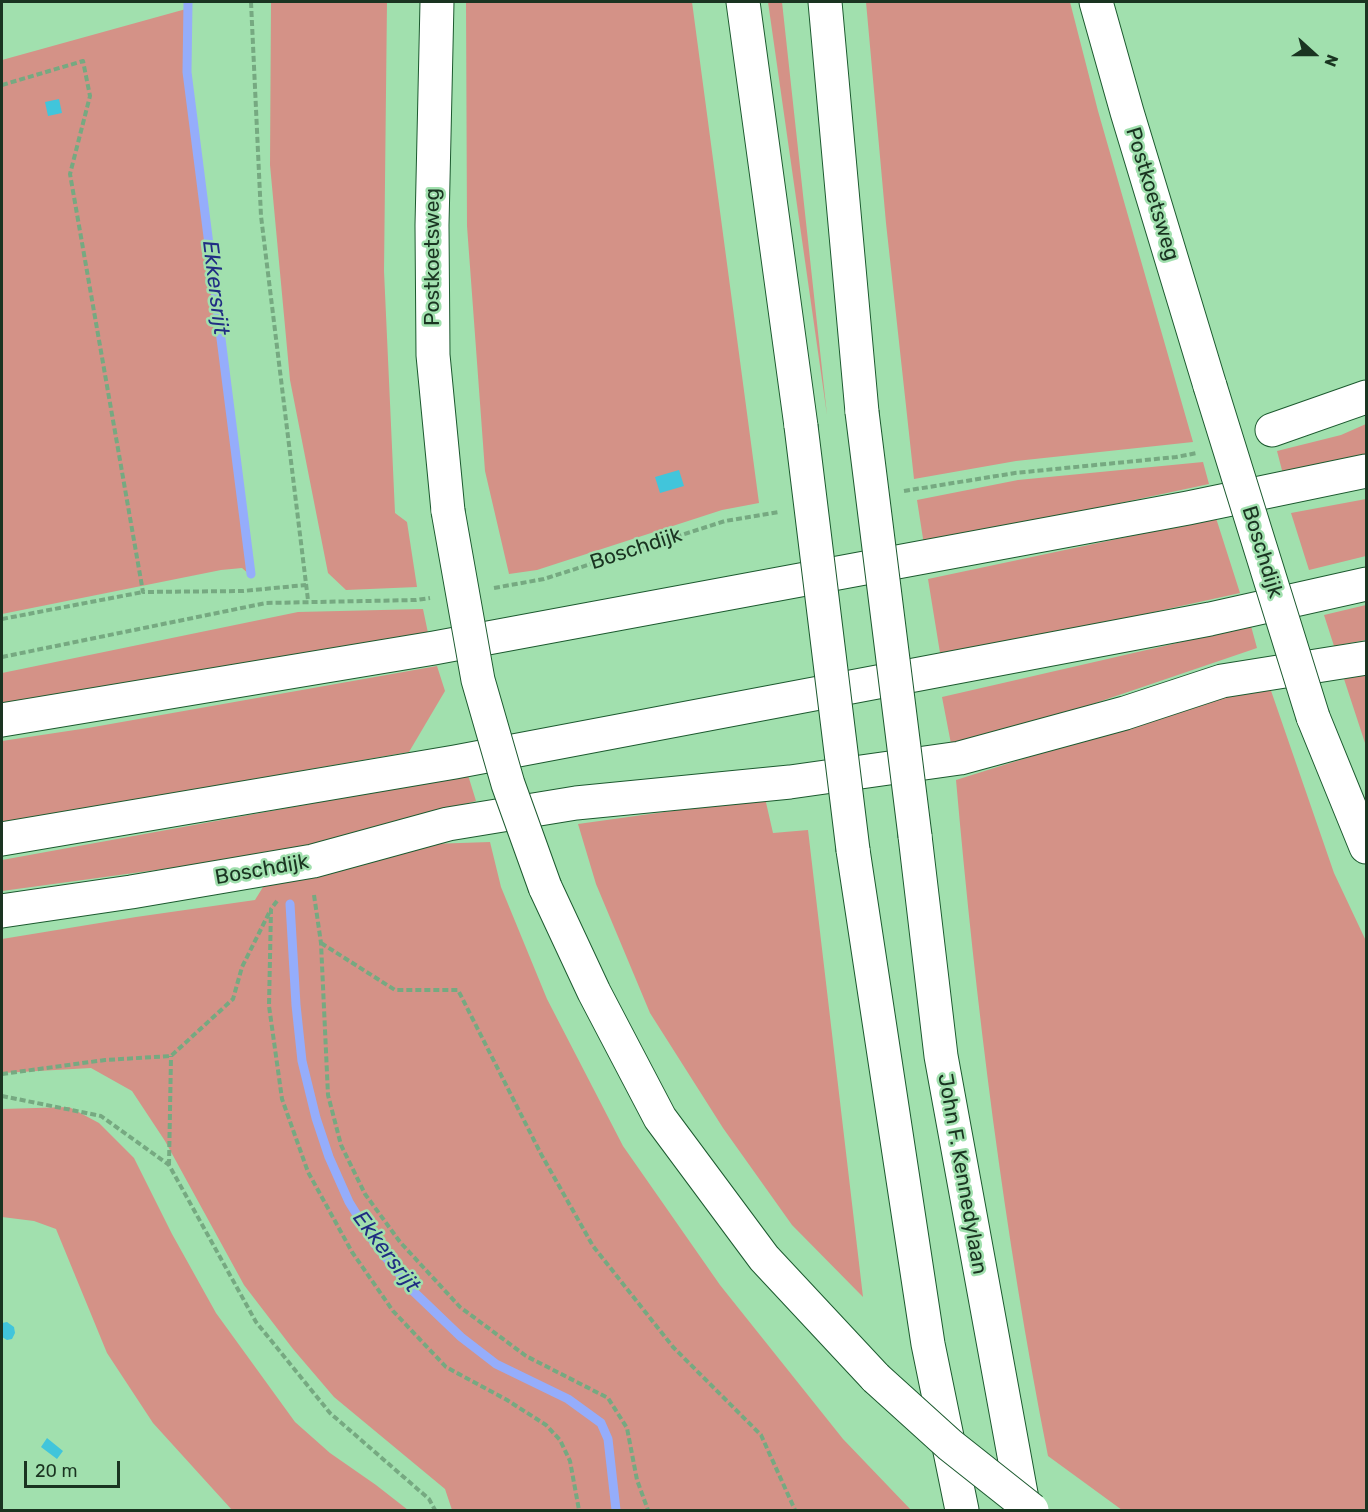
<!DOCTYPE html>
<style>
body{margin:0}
#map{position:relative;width:1368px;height:1512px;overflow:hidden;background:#a1e0ae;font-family:Rubik,sans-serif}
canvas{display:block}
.frame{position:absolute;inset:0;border:3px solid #1a3421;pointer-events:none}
.north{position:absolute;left:1284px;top:24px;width:60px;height:60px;-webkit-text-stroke:4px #a1e0ae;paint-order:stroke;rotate:111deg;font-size:16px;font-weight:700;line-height:24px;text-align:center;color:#1a3421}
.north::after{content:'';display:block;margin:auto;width:21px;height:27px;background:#1a3421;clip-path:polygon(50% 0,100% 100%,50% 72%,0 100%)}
.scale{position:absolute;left:24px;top:1461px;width:96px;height:27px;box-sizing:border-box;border:3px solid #1a3421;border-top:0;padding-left:8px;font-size:18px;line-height:21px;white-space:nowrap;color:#1a3421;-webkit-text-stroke:4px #a1e0ae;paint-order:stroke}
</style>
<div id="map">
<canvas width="1368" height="1512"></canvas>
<div class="frame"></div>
<div class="north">N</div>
<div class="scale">20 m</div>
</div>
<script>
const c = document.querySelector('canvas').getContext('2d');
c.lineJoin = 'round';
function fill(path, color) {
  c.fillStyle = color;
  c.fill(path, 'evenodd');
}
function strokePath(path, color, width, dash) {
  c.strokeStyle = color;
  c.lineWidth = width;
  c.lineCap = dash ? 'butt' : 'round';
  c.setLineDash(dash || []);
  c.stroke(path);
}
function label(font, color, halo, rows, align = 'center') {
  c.font = font + ' Rubik,sans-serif';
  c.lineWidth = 5;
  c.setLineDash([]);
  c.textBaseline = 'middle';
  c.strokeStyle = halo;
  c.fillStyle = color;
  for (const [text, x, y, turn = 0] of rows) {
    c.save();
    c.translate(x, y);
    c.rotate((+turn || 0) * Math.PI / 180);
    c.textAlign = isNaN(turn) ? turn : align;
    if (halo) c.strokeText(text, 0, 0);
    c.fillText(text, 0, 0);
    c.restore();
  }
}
fill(new Path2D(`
 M271 2H387L384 271 395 513 407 522 417 587 346 590 328 573 290 380 270 165Z
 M466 2H692L759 503 722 510 537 570 509 574 485 471 467 226Z
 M768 2H782L827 415Z
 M866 2H1070L1098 111 1193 442 1016 461 914 479 886 223Z
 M186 9 187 54 195 134 249 574 242 568 221 570 2 614V60Z
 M1366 424V460L1284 478 1277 451 1341 435Z
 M1203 462 1209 484 924 545 917 500 1018 480Z
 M1366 499V556L1309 570 1291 513Z
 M1216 518 1240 593 941 659 928 579Z
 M1366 605V640L1334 646 1324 615Z
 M423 609 428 633 2 705V673L298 612Z
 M1251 626 1257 648 1072 711 952 749 942 697Z
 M437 666 445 691 409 752 2 823V741L88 728Z
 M1366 674V746L1344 679Z
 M1268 682 1334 873 1366 941V1510H1122L1048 1456C1004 1232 976 1007 956 780Z
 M468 775 476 801 281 853 2 891V860Z
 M765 798 773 833 808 830 863 1297 792 1225 723 1128 650 1013 596 884 578 824Z
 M490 842 501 887 547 999 623 1146 720 1285 843 1439 911 1510H452L445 1489 334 1397 293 1349 244 1285 165 1141 132 1091 91 1068 2 1073V939L136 917 255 900 263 887 430 844Z
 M69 1107 99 1123 134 1158 172 1234 216 1313 295 1422 330 1453 376 1485 408 1510H232L153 1423 107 1353 56 1229 34 1221 2 1217V1109Z`), '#d49287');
strokePath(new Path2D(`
 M188 2 187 72 251 574
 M290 904 296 1005 302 1061 316 1118 329 1157 349 1202 375 1244 412 1290 461 1337 496 1364 568 1399 601 1423 608 1439 616 1510`), '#95adfb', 9);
fill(new Path2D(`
 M59 99 62 113 48 116 45 102Z
 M679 470 684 486 660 493 655 477Z
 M7 1322 14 1327 15 1333 12 1339 7 1340 2 1337V1323Z
 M47 1438 63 1451 57 1459 41 1447Z`), '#41c5db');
const street = new Path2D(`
 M1272 430 1366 397
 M2 911 131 892 313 861 448 824 576 803 790 782 960 758 1125 713 1222 681 1366 658`);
const primary = new Path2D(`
 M2 720 434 648 1188 508 1366 471
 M2 839 455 762 1210 619 1366 584`);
const highway = new Path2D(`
 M437 2 432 225 433 355 448 511
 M743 2 801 426
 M825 2 862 412
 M1096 2 1127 112 1210 386
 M1313 717 1366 847
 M915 836 941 1056 1024 1510
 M853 850 928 1344 962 1510
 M545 887 594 992 660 1118 764 1258 876 1378`);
strokePath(street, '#1c5a2f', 35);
strokePath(primary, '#1c5a2f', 35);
strokePath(highway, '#1c5a2f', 35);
strokePath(new Path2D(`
 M251 2 261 216 308 600
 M2 85 83 61 90 96 70 174 143 592 243 591 306 585
 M904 491 1015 473 1176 457 1197 453
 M494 588 544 579 725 521 779 512
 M2 619 143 592
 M2 657 266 603 416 600 430 598
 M314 895 321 943 328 1095 341 1145 365 1194 400 1242 460 1307 526 1356 608 1398 627 1428 637 1480 648 1510
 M277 901 271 909 269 1006 282 1099 308 1172 352 1252 393 1311 446 1367 507 1400 546 1425 560 1440 570 1461 579 1510
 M321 943 395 990H458L541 1154 593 1246 673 1347 761 1435 795 1510
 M2 1074 105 1060 171 1056 233 999 242 967 269 913
 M2 1096 101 1116 169 1165 256 1322 330 1413 429 1499 435 1510
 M169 1165 171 1056`), '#76a981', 4, [6, 3]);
strokePath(street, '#fff', 33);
strokePath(primary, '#fff', 33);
strokePath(highway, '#fff', 33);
const highwayBridge = new Path2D(`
 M1210 386 1313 717
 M862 412 915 836
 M801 426 853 850
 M448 511 478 680 508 784 545 887
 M876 1378 950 1445 1032 1510`);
strokePath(highwayBridge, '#1c5a2f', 35, []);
strokePath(highwayBridge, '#fff', 33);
label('21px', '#1a3421', '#a1e0ae', [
 ["Postkoetsweg",1152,194,73],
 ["Postkoetsweg",433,257,-90],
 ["Boschdijk",636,549,-18],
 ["Boschdijk",1262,552,73],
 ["Boschdijk",262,870,-10],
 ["John F. Kennedylaan",962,1174,80]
]);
label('italic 22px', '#202d83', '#a1e0ae', [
 ["Ekkersrijt",215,288,83],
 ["Ekkersrijt",386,1252,53]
]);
</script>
